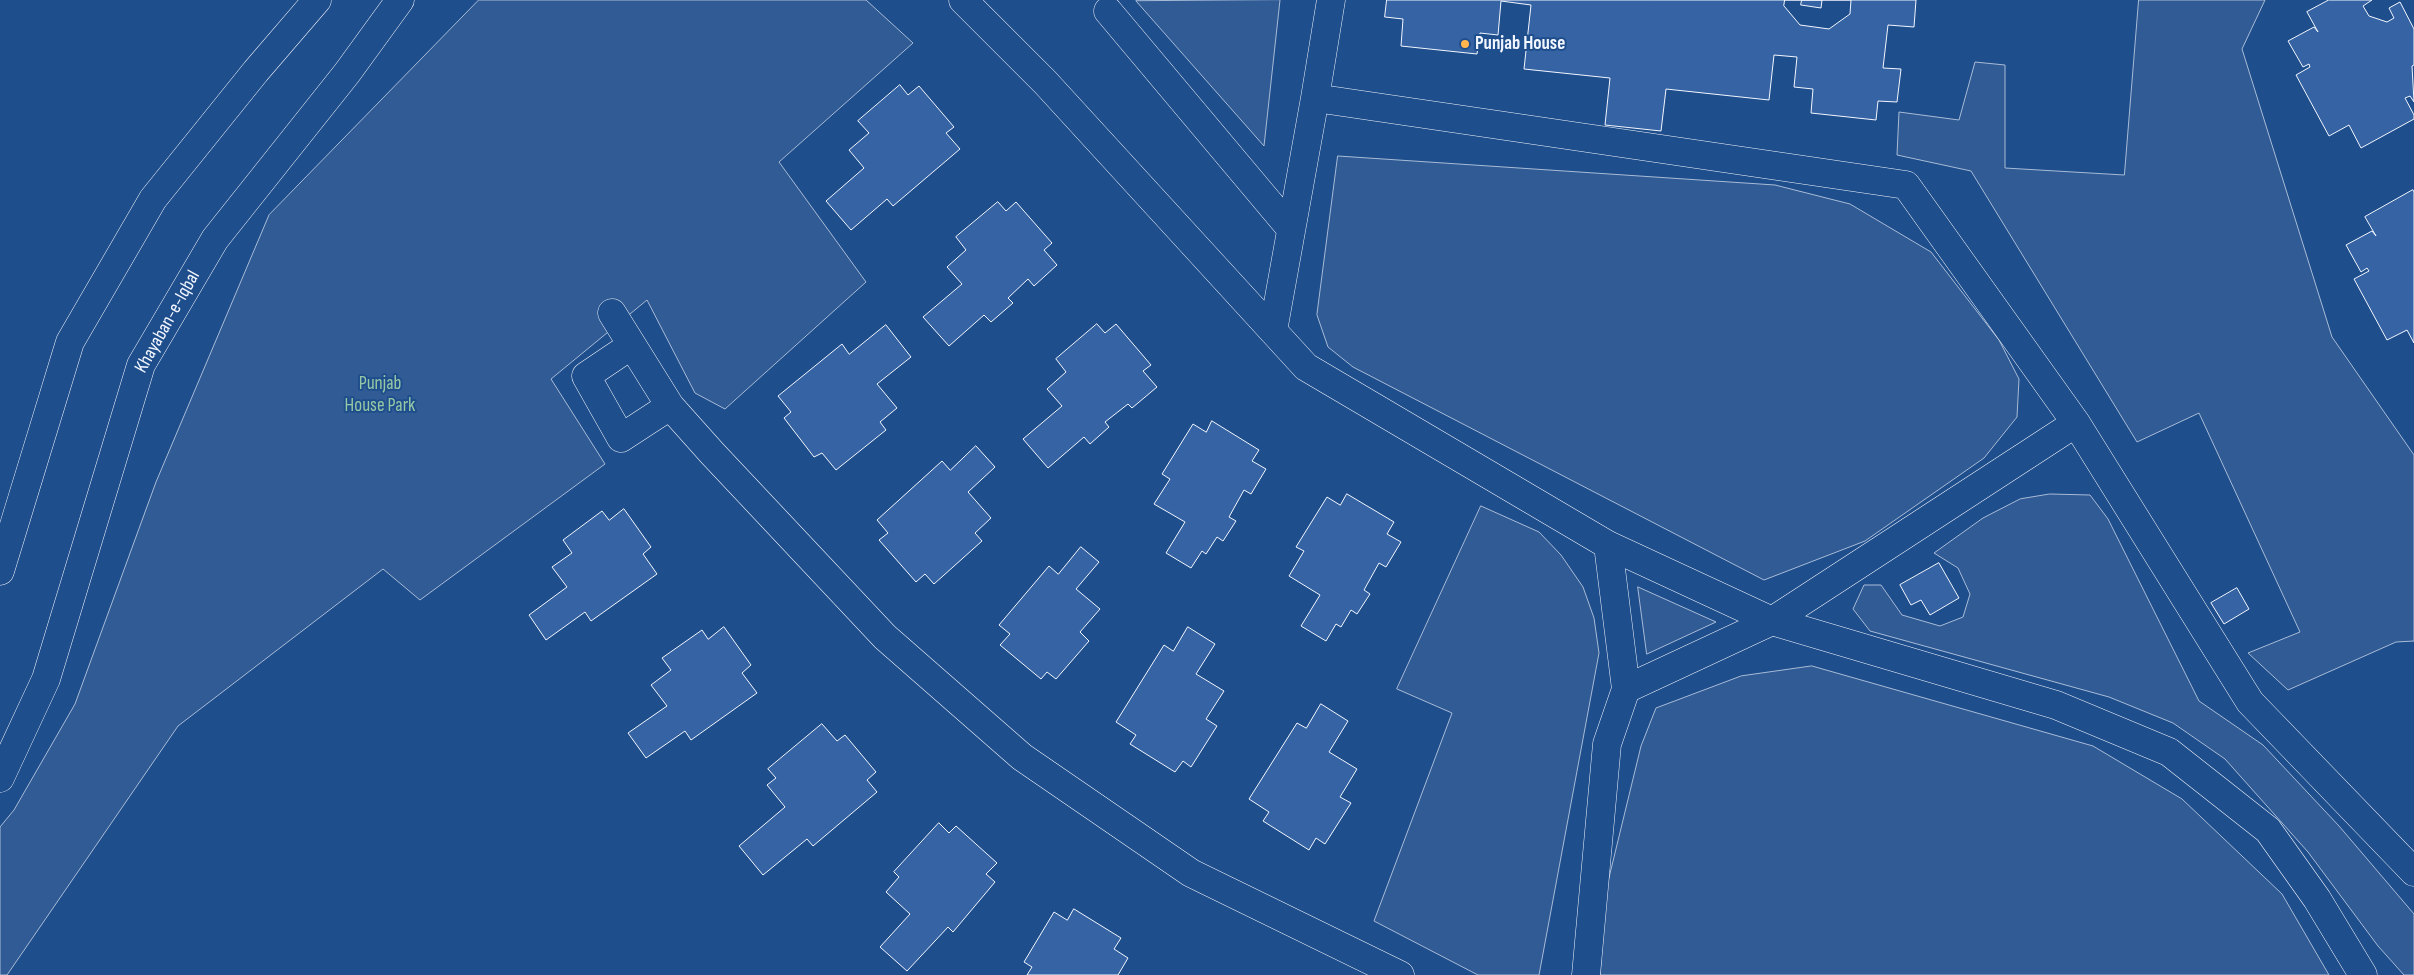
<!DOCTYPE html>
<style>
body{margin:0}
canvas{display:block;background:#1f4e8c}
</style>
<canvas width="2414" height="975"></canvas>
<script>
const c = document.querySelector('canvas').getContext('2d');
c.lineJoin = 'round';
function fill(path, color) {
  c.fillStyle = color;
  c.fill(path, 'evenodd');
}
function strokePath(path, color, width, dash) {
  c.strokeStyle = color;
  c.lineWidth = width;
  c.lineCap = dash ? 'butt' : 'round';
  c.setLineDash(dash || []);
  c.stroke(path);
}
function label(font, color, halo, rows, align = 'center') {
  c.font = font + ' "Sofia Sans Condensed",sans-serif';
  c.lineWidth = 4;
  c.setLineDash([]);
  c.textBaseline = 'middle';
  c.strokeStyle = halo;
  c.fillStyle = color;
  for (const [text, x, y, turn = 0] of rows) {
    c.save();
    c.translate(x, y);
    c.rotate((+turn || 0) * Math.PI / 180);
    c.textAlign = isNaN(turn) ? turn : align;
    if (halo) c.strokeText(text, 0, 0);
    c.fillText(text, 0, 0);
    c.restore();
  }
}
const built = new Path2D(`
 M479 0H866L913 43 779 162 866 282 725 409 695 393 647 300 551 379 605 464 420 600 383 569 178 726 7 975H0V827L14 810 75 704 156 482 269 215Z
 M1280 0 1264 146 1136 1Z
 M2139 0H2265L2242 49 2332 337 2414 455V641L2396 642 2288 690 2248 653 2300 632 2199 413 2137 442 1971 171 1897 155 1899 112 1959 120 1975 62 2005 65V168L2124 175Z
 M1338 156 1775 185 1850 204 1931 252 1999 340 2019 379 2017 417 1984 458 1865 541 1764 580 1353 367 1328 347 1317 315Z
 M2050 494 2090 495 2108 519 2199 701 2263 745 2339 826 2414 914V975H2404L2378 946 2308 852 2225 759 2173 723 2109 697 1870 631 1853 609 1864 585H1881L1902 615 1940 626 1963 617 1970 594 1958 568 1934 553 1983 518 2020 499Z
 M1481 506 1539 532 1561 555 1583 587 1594 618 1599 653 1539 975H1478L1374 921 1452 713 1397 689Z
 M1638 587 1716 622 1647 654Z
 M1812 666 2093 746 2182 799 2282 894 2329 975H1600L1606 890 1641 746 1656 708 1741 676Z`);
fill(built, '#305b95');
strokePath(built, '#a8bbd7', 1);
const building = new Path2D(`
 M1387 0H1916L1914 27 1888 25 1883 68 1901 69 1897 102 1878 101 1876 120 1811 113 1813 89 1794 87 1797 57 1774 55 1769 100 1666 89 1661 131 1605 125 1610 78 1524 69 1531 5 1501 1 1498 35 1480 33 1477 54 1401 46 1403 19 1385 17Z
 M1785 0H1851L1850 14 1829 29 1800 25 1784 6Z
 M1802 0H1822L1821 8 1801 5Z
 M2329 0H2372L2363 6 2369 16 2387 22 2394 18 2389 8 2400 2 2414 29V65L2412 66 2414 102 2410 96 2405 98 2414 115V119L2361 148 2349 125 2329 136 2296 75 2310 67 2309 64 2303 67 2288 41 2314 27 2318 32 2307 12Z
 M900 85 908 95 919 86 954 127 946 133 960 149 893 206 887 199 851 230 826 201 864 168 849 150 869 133 858 121Z
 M2413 190 2414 192V343L2407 330 2387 340 2354 279 2369 271 2367 268 2361 272 2346 245 2372 231 2376 236 2365 217Z
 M998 202 1006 211 1016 202 1052 243 1044 250 1057 265 1034 286 1028 279 1008 298 1013 303 991 322 984 315 949 346 923 317 962 284 947 267 966 250 956 237Z
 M1097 324 1105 333 1116 324 1151 365 1143 371 1157 387 1132 408 1128 404 1105 422 1109 427 1090 444 1084 437 1048 468 1023 439 1062 406 1047 389 1066 372 1056 359Z
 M886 325 911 357 877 384 897 408 880 422 886 430 836 470 822 453 814 457 784 418 791 412 778 396 842 344 849 354Z
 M1212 421 1259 450 1252 461 1266 469 1251 494 1244 490 1229 517 1236 521 1223 541 1217 537 1206 554 1202 551 1191 568 1166 553 1185 522 1154 504 1170 479 1162 474 1193 424 1206 432Z
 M976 446 995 467 968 492 991 518 975 533 982 541 934 584 925 574 916 582 879 540 888 533 877 520 942 461 950 470Z
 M1347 494 1394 522 1387 534 1401 542 1386 567 1379 563 1364 590 1370 594 1357 614 1351 610 1341 627 1336 624 1326 641 1301 626 1320 595 1289 576 1304 551 1296 547 1327 497 1340 505Z
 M624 509 651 547 643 554 657 574 591 621 585 612 546 640 529 615 567 587 552 567 572 553 563 540 602 511 609 520Z
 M1081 547 1099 562 1076 589 1100 609 1080 632 1089 641 1056 679 1047 672 1041 679 1000 645 1010 634 999 625 1049 566 1058 574Z
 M1939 563 1959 598 1930 615 1921 600 1911 605 1900 585Z
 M2237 588 2249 609 2224 624 2211 603Z
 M724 627 751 665 742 673 757 693 691 740 685 731 646 758 628 733 667 706 651 685 671 670 662 658 702 630 708 639Z
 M1188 627 1215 644 1196 674 1224 691 1206 719 1217 726 1191 767 1183 761 1175 772 1130 744 1136 735 1116 722 1164 645 1173 651Z
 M1321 704 1348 721 1329 752 1357 769 1340 797 1351 803 1325 844 1316 838 1309 850 1263 821 1269 812 1249 799 1297 723 1306 728Z
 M822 724 837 741 845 735 876 772 867 780 877 792 813 846 807 839 763 875 739 846 785 807 767 785 776 778 768 769Z
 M939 823 949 833 956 826 997 863 986 874 995 882 953 932 948 927 907 971 880 947 910 914 886 892 899 877 894 872Z
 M1074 909 1121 938 1114 949 1128 958 1118 975H1027L1032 967 1024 962 1054 912 1067 920Z`);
fill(building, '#3563a3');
strokePath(building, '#f2f6ff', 1);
const minor = new Path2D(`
 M963 0 1045 82 1306 367 1608 545 1772 621 2056 705 2169 752 2268 830 2317 899 2363 975
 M1108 11 1291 229
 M1315 98 1331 0
 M612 313 670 406 712 453 885 637 1022 757 1191 873 1400 975
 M1273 331 1315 98 1906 185 2076 423 2250 702 2414 872
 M632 345 586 376 621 438 670 406
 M1626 689 1772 621 2076 423
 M1586 975 1607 744 1626 689 1608 545`);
const major = new Path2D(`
 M0 571 70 342 153 199 256 71 317 0
 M0 778 46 679 141 365 215 239 347 73 400 0`);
strokePath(minor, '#f2f6ff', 29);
strokePath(major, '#f2f6ff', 29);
strokePath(minor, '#1f4e8c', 28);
strokePath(major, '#1f4e8c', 28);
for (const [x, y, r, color] of [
 [1465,44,5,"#ffb74d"]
]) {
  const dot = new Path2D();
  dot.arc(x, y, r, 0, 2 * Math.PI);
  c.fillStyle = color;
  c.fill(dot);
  strokePath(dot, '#1f4e8c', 2);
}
label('bold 19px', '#f2f6ff', '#1f4e8c', [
 ["Punjab House",1475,44]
], 'left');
label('19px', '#f2f6ff', '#1f4e8c', [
 ["Khayaban-e-Iqbal",168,322,-61]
]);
label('19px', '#97c8a6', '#1f4e8c', [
 ["Punjab",380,384],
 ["House Park",380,406]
]);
</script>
